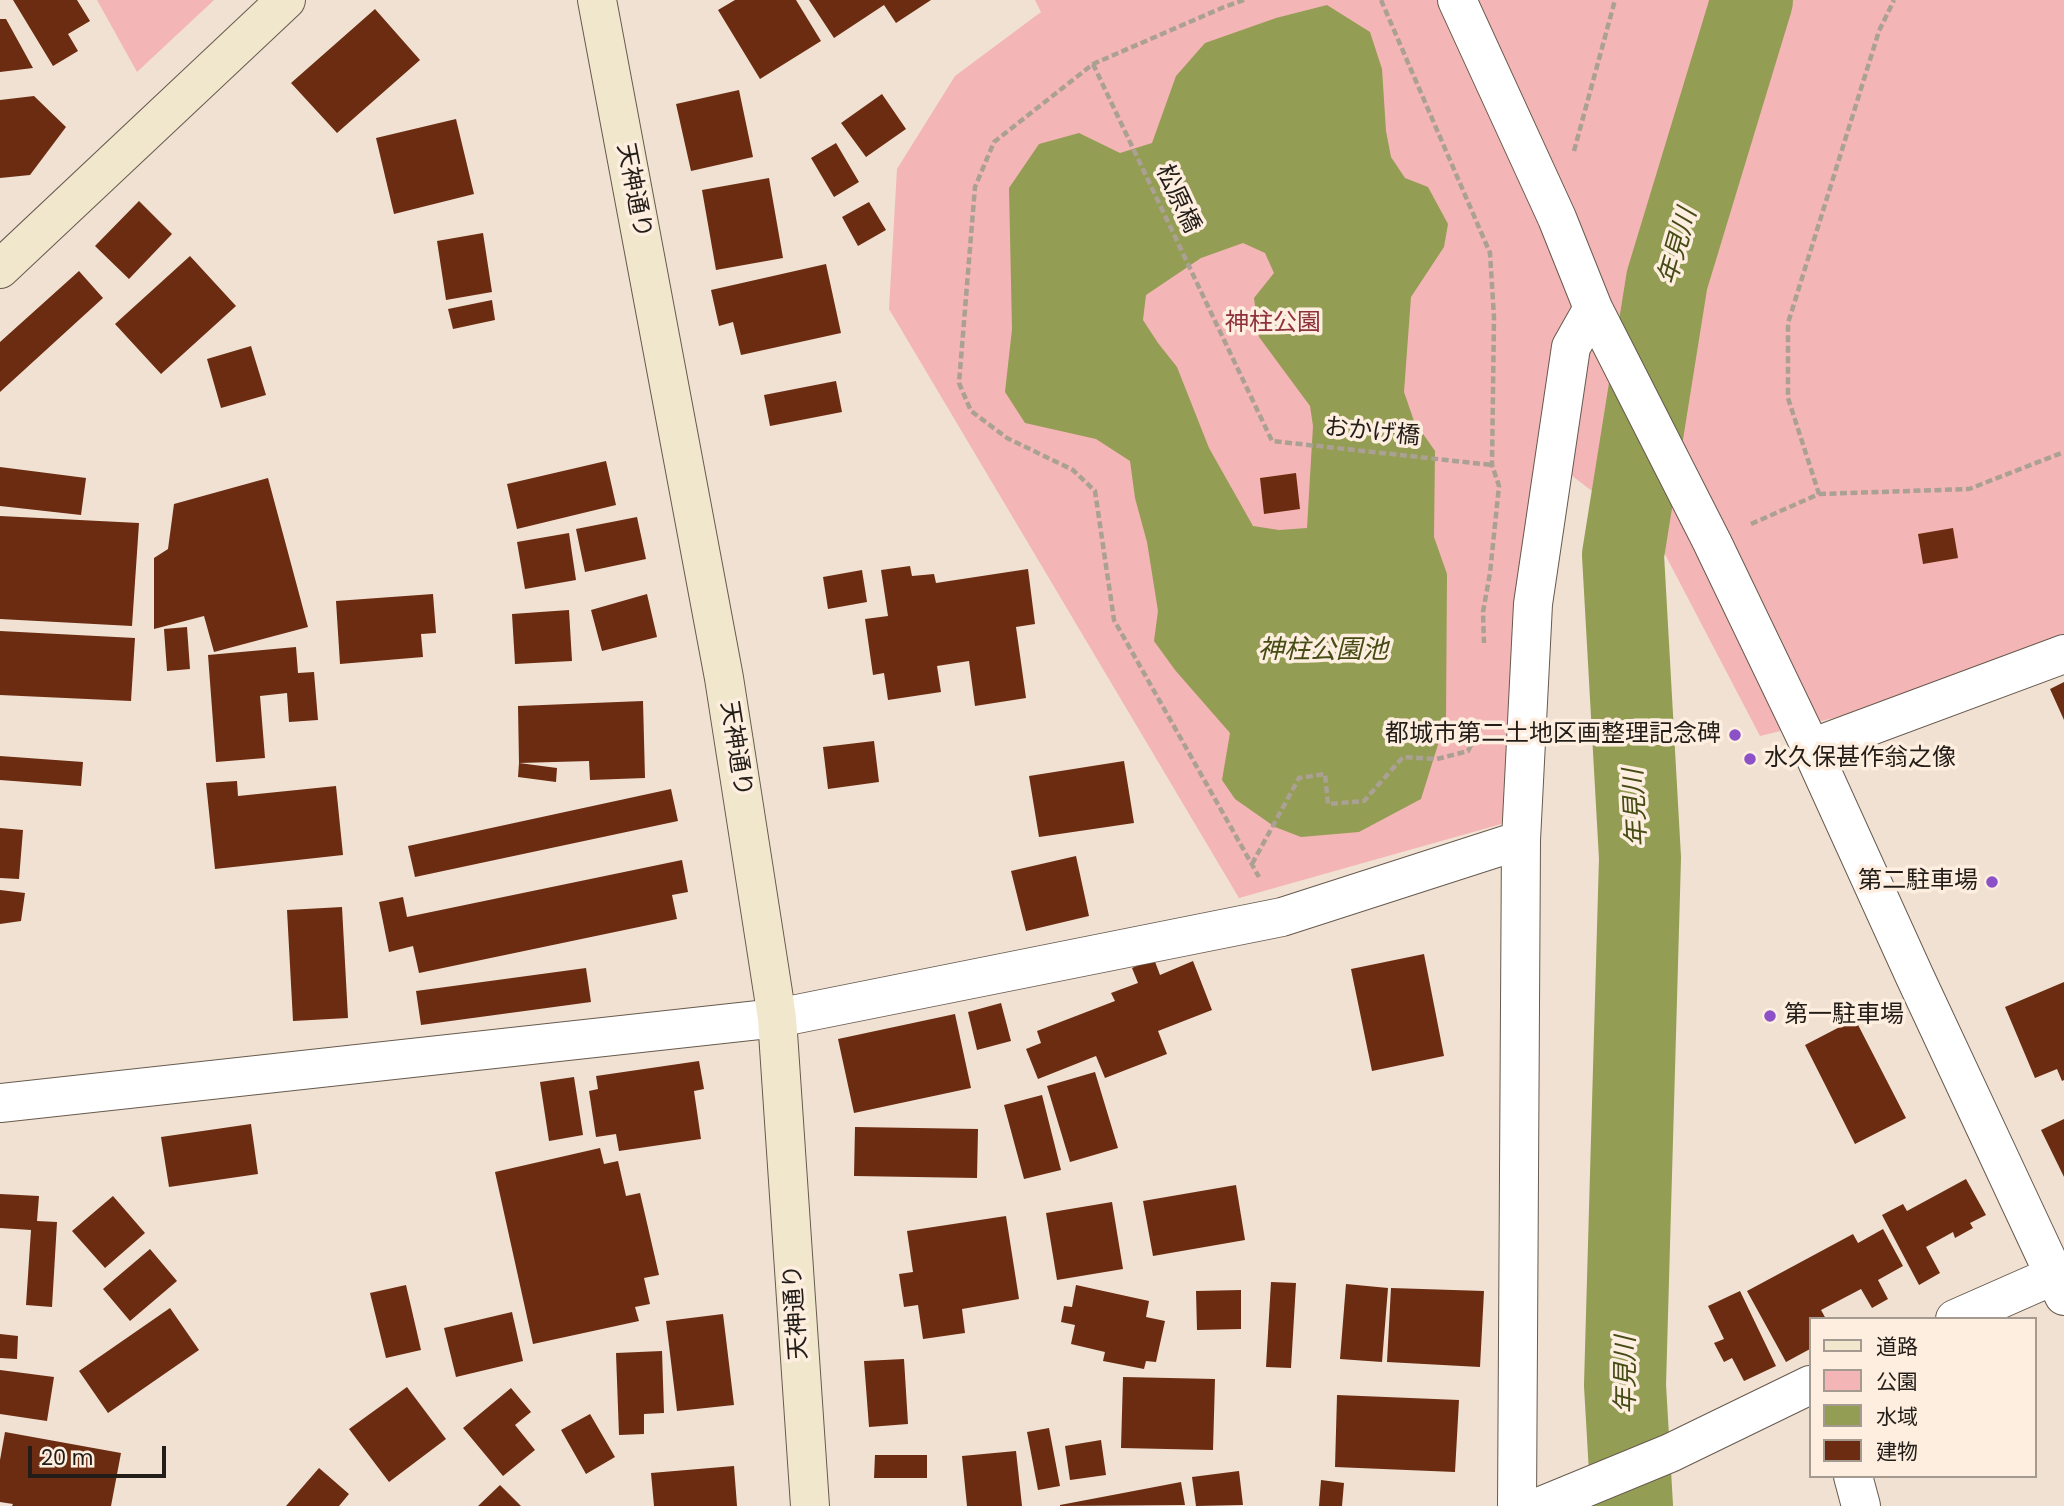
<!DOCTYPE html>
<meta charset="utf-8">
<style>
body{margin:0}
#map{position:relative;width:2064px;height:1506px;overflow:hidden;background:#f0e1d2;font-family:Poppins,"Noto Sans JP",sans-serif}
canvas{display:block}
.legend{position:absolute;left:1809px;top:1317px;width:228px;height:161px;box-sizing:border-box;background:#fdeedf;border:2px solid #a59a8f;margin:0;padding:9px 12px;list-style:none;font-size:21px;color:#221d18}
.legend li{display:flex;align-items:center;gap:14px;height:35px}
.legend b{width:35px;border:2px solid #a59a8f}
.scale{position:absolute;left:28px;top:1446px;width:138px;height:32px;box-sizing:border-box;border:4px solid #221d18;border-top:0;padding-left:9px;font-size:21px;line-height:24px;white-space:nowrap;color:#221d18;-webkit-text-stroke:5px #fdeedf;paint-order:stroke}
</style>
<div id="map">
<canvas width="2064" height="1506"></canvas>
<ul class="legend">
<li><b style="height:9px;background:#f0e7cd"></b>道路</li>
<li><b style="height:19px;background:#f4b5b6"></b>公園</li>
<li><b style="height:19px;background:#949d54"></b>水域</li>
<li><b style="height:19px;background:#6b2c11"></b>建物</li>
</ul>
<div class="scale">20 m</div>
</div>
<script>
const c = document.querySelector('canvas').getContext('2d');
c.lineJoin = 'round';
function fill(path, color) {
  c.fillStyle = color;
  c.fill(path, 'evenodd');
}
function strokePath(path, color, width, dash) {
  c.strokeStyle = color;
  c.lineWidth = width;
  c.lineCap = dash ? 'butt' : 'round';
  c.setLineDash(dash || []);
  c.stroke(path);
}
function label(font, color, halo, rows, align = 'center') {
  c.font = font + ' Poppins,"Noto Sans JP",sans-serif';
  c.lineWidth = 7;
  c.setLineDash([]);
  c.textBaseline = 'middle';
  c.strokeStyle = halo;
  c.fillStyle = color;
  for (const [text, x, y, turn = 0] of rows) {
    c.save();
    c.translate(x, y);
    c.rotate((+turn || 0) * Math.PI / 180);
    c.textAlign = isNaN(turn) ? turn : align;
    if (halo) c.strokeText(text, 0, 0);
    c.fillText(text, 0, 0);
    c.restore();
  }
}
fill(new Path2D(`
 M97 0H214L137 72Z
 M1035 0H2064V637L1866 710 1760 736 1658 541 1563 469 1545 616 1537 814 1239 898 889 309 897 169 955 76 1041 12Z`), '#f4b5b6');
fill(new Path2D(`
 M1327 5 1370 32 1382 69 1386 131 1391 157 1405 178 1428 187 1448 224 1444 247 1411 297 1404 392 1414 421 1435 451 1434 537 1447 574 1446 719 1421 799 1359 832 1301 837 1275 827 1235 799 1222 780 1230 733 1175 670 1154 641 1158 611 1147 542 1135 498 1130 461 1096 439 1025 423 1005 392 1012 329 1009 188 1039 144 1079 133 1120 153 1152 143 1176 76 1205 43 1276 18ZM1243 243 1265 253 1274 273 1254 298 1259 337 1310 406 1313 426 1307 528 1279 530 1253 526 1209 448 1177 367 1158 343 1143 320 1146 295 1201 258Z`), '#949d54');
strokePath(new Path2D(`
 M1632 1506 1625 1385 1640 858 1623 555 1667 280 1752 0`), '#949d54', 82);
fill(new Path2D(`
 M13 0H77L90 21 68 34 78 51 53 66Z
 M735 0H796L821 41 760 79 718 10Z
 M809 0H931L896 23 884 5 834 38Z
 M375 9 420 60 337 133 291 83Z
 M0 19H6L33 68 0 72Z
 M739 90 753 157 691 171 676 104Z
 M882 94 906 129 866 157 841 123Z
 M34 96 66 127 30 175 0 178V100Z
 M456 119 474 194 394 214 376 138Z
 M836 143 859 182 834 197 811 158Z
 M769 178 783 258 716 270 702 190Z
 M139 201 172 234 129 279 95 246Z
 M869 202 886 230 858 246 842 217Z
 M483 233 492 292 446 300 437 241Z
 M190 256 236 306 161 374 115 324Z
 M826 264 841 333 741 355 733 322 719 326 711 290Z
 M79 271 103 298 0 392V342Z
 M492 300 495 320 453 329 448 309Z
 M251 346 266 395 221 408 207 359Z
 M836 381 842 412 770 426 764 395Z
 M606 461 616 505 517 529 507 484Z
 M0 467 86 478 81 515 0 506Z
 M1296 473 1300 509 1264 514 1260 478Z
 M268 478 308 627 214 652 204 616 154 629V558L168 549 174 504Z
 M0 516 139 523 132 626 0 619Z
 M637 517 646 559 585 572 576 529Z
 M1953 528 1958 558 1923 564 1918 534Z
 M569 533 576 580 525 589 517 542Z
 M910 566 912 576 934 574 936 583 1028 569 1035 624 1016 627 1026 698 975 706 969 661 937 666 941 692 888 700 884 673 873 675 865 619 888 616 881 570Z
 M862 570 867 602 828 609 823 577Z
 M433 594 436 633 421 634 423 657 340 664 336 601Z
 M647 594 657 637 602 651 591 610Z
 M569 610 572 661 515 664 512 614Z
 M187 627 190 669 167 671 164 629Z
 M0 631 135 638 131 701 0 695Z
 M296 647 298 673 314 672 318 720 289 722 287 693 260 696 265 758 216 762 208 655Z
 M2064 682V720L2050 689Z
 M643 701 645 778 590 780 589 761 519 763 518 706Z
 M874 741 879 782 828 789 823 747Z
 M0 756 83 762 81 786 0 780Z
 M1124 761 1134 823 1039 837 1029 776Z
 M519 763 557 768 556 782 518 777Z
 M237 781 238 796 336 786 343 855 215 869 206 783Z
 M671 789 678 821 415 877 408 846Z
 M0 828 23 830 19 879 0 878Z
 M1076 856 1089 916 1026 931 1011 871Z
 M682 860 688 892 672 895 677 919 419 973 413 946 389 952 379 902 403 897 407 917Z
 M0 890 25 893 21 921 0 924Z
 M342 907 348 1018 293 1021 287 910Z
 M1424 954 1444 1056 1372 1071 1351 969Z
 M1154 959 1160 975 1193 961 1212 1010 1158 1031 1167 1054 1105 1078 1096 1056 1038 1079 1026 1049 1041 1043 1037 1031 1115 1001 1111 993 1138 983 1132 968Z
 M586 968 591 1002 421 1025 416 991Z
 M2064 982V1080L2062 1081 2057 1069 2035 1078 2005 1007Z
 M1001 1003 1011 1041 977 1050 968 1012Z
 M955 1014 971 1088 854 1113 838 1039Z
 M1855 1019 1906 1118 1855 1144 1805 1045Z
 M699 1061 704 1089 694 1091 701 1139 619 1151 616 1134 596 1137 589 1091 598 1089 596 1076Z
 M1095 1072 1118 1148 1070 1162 1047 1086Z
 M574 1077 583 1135 549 1141 540 1082Z
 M1042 1095 1061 1170 1024 1179 1004 1105Z
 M2064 1119V1177L2041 1130Z
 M251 1124 258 1174 169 1187 161 1137Z
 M855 1127 978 1129 977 1178 854 1176Z
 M600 1148 604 1164 618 1161 626 1196 640 1193 659 1275 644 1278 650 1304 635 1307 639 1321 533 1344 495 1172Z
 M1966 1179 1986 1215 1970 1223 1973 1228 1955 1238 1953 1232 1926 1247 1940 1273 1919 1285 1882 1215 1903 1204 1907 1211Z
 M1236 1185 1245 1240 1153 1256 1143 1201Z
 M0 1194 39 1196 37 1221 57 1222 52 1307 26 1305 31 1230 0 1228Z
 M113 1196 145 1233 105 1268 72 1231Z
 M1112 1202 1123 1269 1057 1280 1046 1213Z
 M1006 1216 1019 1299 962 1309 965 1333 923 1339 918 1305 904 1307 899 1274 913 1272 907 1231Z
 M1883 1229 1903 1266 1878 1280 1888 1299 1872 1308 1861 1289 1821 1310 1826 1319H1810V1349L1786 1362 1747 1291 1853 1234 1858 1243Z
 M150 1249 177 1281 130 1321 103 1289Z
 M1271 1282 1296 1283 1291 1368 1266 1367Z
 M1346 1284 1388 1288 1382 1362 1340 1359Z
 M406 1285 421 1350 386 1358 370 1293Z
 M1076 1285 1149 1301 1146 1317 1165 1321 1156 1362 1146 1361 1144 1369 1103 1361 1105 1352 1071 1344 1075 1325 1061 1322 1064 1306 1072 1307Z
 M1391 1288 1484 1291 1480 1367 1387 1362Z
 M1241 1290V1329L1197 1330 1196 1291Z
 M1740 1291 1776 1366 1744 1381 1732 1358 1724 1362 1714 1343 1724 1339 1708 1306Z
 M170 1308 199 1350 108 1413 79 1371Z
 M512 1312 523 1361 456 1377 444 1328Z
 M723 1314 734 1405 677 1411 666 1321Z
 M0 1334 18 1336 17 1359 0 1358Z
 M662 1351 664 1413 644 1414V1434L619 1435 616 1353Z
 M904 1359 908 1424 869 1427 864 1361Z
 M0 1370 54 1377 47 1421 0 1414Z
 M1123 1377 1215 1379 1213 1450 1121 1448Z
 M407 1387 446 1439 389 1482 349 1429Z
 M511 1388 531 1412 515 1425 535 1450 503 1476 463 1428Z
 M1337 1395 1459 1400 1455 1472 1335 1467Z
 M590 1414 615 1457 586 1474 561 1430Z
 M1049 1428 1060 1486 1038 1490 1027 1432Z
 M5 1432 121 1453 111 1506H12L13 1504 0 1502V1460Z
 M1101 1440 1106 1475 1070 1480 1065 1446Z
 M1016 1451 1022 1506H967L962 1456Z
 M875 1455H927V1478H874Z
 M734 1466 737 1506H654L651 1473Z
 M319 1468 349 1494 339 1506H286Z
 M1239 1471 1243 1505 1196 1506 1192 1477Z
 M1321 1480 1344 1483 1342 1506H1319Z
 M1181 1482 1185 1505 1060 1506V1505Z
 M500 1485 521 1506H478Z`), '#6b2c11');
const street = new Path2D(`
 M1457 0 1557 218 1593 308 1712 542 1811 748 1915 977 2064 1296
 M1811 748 2064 654
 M0 1103 777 1018 1282 917 1521 840
 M1955 1319 2064 1271
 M1853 1476 1861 1506
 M1517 1506 1521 840 1533 604 1571 347 1593 308
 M1541 1506 1670 1453 1810 1385`);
const secondary = new Path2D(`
 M597 0 724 678 777 1018 810 1506
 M0 269 286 0`);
strokePath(street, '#675a4e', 40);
strokePath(secondary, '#675a4e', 40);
strokePath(new Path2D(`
 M1244 0 1224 7 1093 64 994 142 975 187 959 383 971 411 1007 438 1073 470 1095 491 1114 620 1259 877
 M1381 0 1490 253 1494 317 1492 465 1499 486 1490 573 1483 612 1484 643
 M1093 64 1272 441 1492 465
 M1574 151 1615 0
 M1819 494 1969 489 2064 452
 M1751 524 1819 494 1788 398V323L1879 31 1894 0
 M1252 864 1299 778 1325 774 1328 804 1364 801 1403 757 1437 759 1468 751 1482 724`), '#aba094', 4.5, [7, 3.5]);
strokePath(street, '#fff', 38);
strokePath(secondary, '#f0e7cd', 38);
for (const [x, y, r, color] of [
 [1735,735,7,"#8d51c7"],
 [1750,759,7,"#8d51c7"],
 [1992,882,7,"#8d51c7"],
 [1770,1016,7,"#8d51c7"]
]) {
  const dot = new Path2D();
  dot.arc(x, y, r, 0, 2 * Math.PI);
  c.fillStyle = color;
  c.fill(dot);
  strokePath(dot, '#fdeedf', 2.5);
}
label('24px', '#221d18', '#fdeedf', [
 ["天神通り",633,191,79],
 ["松原橋",1177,199,65],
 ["おかげ橋",1372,433,6],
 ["天神通り",735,749,81],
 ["天神通り",797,1312,-94]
]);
label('24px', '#8f313b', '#fdeedf', [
 ["神柱公園",1273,324]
]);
label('24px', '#221d18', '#fdeedf', [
 ["都城市第二土地区画整理記念碑",1721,735],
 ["水久保甚作翁之像",1764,759,"left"],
 ["第二駐車場",1978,882],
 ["第一駐車場",1784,1016,"left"]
], 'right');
label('italic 26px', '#464c15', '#fdeedf', [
 ["年見川",1679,247,-74],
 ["神柱公園池",1323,651],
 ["年見川",1637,808,-93],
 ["年見川",1627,1375,-90]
]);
</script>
